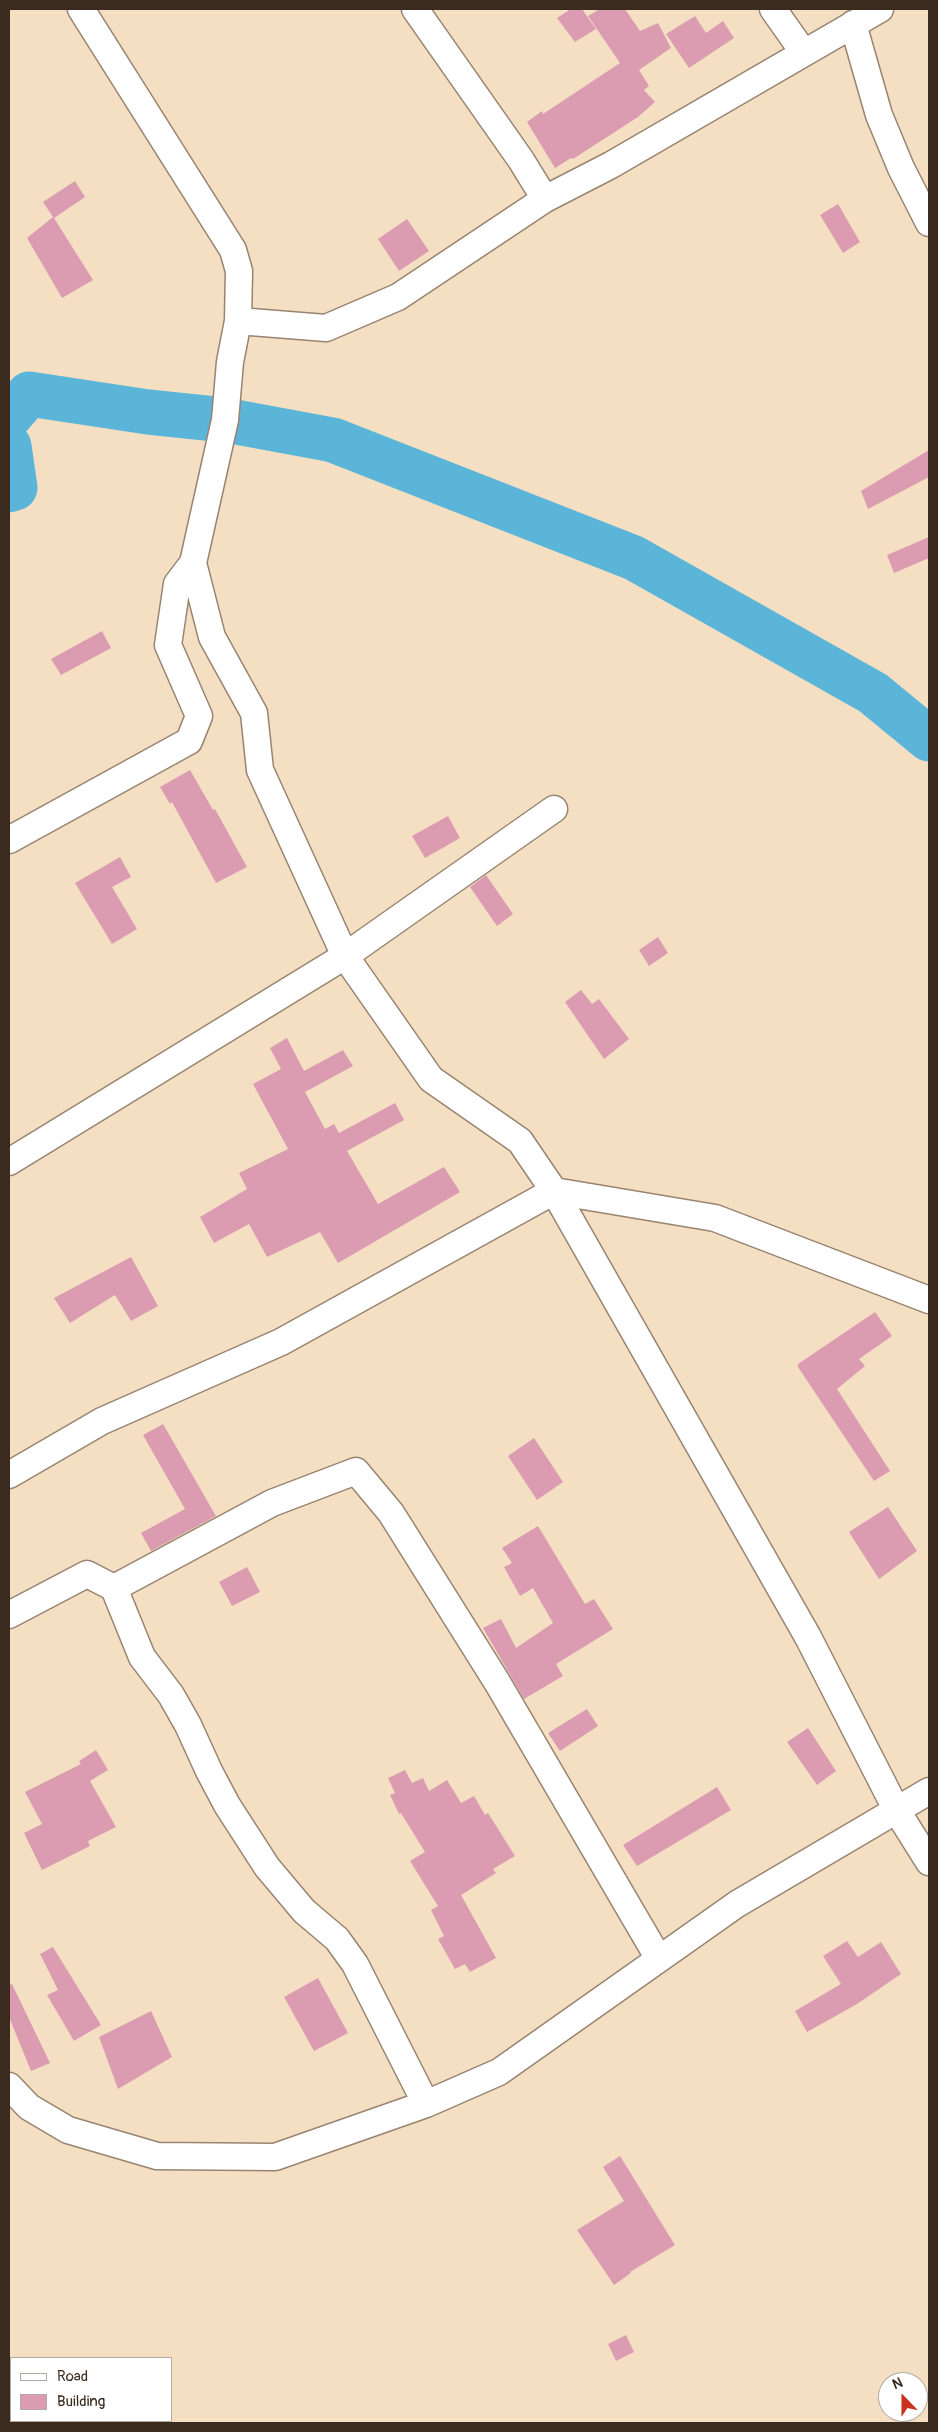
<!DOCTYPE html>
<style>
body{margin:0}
#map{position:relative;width:938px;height:2432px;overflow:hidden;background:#f4dfc3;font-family:Pangolin,sans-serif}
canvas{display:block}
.frame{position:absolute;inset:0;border:10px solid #3b2a1e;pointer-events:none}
.legend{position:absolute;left:10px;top:2357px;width:162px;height:65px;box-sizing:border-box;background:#fff;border:1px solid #b1aaa5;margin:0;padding:6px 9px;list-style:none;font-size:15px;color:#3b2a1e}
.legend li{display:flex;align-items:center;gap:10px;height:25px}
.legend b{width:25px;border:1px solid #b1aaa5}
.north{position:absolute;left:878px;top:2372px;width:50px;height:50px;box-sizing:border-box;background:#fff;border:1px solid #b1aaa5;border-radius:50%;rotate:338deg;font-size:14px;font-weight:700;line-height:20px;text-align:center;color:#3b2a1e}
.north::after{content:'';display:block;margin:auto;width:18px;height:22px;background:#c8321e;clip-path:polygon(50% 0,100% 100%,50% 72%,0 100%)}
</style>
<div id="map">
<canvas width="938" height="2432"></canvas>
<div class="frame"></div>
<ul class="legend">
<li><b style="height:6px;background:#fff"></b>Road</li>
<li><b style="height:14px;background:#db9cb2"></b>Building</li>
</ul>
<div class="north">N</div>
</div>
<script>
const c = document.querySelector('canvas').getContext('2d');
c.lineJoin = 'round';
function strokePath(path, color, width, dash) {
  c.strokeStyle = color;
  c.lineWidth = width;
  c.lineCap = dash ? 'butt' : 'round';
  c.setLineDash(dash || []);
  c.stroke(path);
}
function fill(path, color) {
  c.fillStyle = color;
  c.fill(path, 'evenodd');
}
strokePath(new Path2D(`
 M9 417 29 394 148 412 225 420 333 440 634 558 873 693 929 739
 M9 446 15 488 9 490`), '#5bb5d9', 45);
fill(new Path2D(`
 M571 9H582L596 29 575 42 557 18Z
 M600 9H625L640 31 658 23 671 48 639 70 649 86 644 90 655 102 638 117 573 159 571 158 555 168 527 122 542 111 543 114 620 63 588 16Z
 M695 16 706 33 723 21 734 38 689 68 666 34Z
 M75 181 85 197 54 218 93 280 62 298 27 238 53 217 43 202Z
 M838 204 860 242 843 253 820 215Z
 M407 219 429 251 399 271 378 239Z
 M929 450V477L868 509 861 491Z
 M929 537V558L894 573 887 555Z
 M102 631 111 648 61 675 51 659Z
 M190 770 213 810 215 809 247 867 216 883 172 802 170 804 160 787Z
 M448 816 460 838 425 858 412 836Z
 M120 857 131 877 112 887 137 929 112 944 75 883Z
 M486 875 513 914 497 926 470 887Z
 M658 937 668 953 649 966 639 950Z
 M581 990 592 1004 599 999 629 1039 604 1059 565 1002Z
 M287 1038 304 1071 343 1050 353 1066 305 1092 325 1129 334 1124 339 1133 395 1103 404 1120 347 1151 378 1204 444 1167 460 1192 338 1263 320 1232 267 1257 249 1224 214 1243 200 1217 247 1189 239 1173 288 1149 253 1084 281 1069 270 1048Z
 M131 1257 158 1306 131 1321 115 1295 70 1323 54 1298Z
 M875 1312 892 1336 859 1359 865 1366 837 1389 890 1471 874 1481 798 1367V1364Z
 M163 1424 216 1516 151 1551 141 1533 185 1509 143 1435Z
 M534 1438 563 1482 537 1500 508 1456Z
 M888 1507 917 1551 879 1579 849 1532Z
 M538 1526 585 1604 594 1599 613 1629 556 1664 563 1676 524 1699 483 1628 501 1619 516 1648 553 1623 533 1588 520 1596 504 1567 512 1563 502 1548Z
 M247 1567 260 1592 232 1606 219 1582Z
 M587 1709 598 1726 560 1751 548 1733Z
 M808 1728 836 1771 817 1785 787 1742Z
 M96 1750 108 1770 90 1781 116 1827 88 1841 90 1846 42 1870 24 1833 42 1824 25 1792 81 1764 79 1761Z
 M405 1770 412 1783 423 1778 429 1791 447 1780 461 1803 474 1796 485 1815 488 1813 515 1856 493 1869 496 1873 461 1895 496 1958 470 1972 465 1964 455 1969 438 1939 444 1936 431 1910 438 1906 410 1861 425 1852 401 1813 399 1814 390 1795 395 1793 388 1778Z
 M717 1787 731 1810 637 1866 623 1845Z
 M847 1941 858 1957 881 1942 901 1974 857 2004 807 2032 795 2011 841 1984 823 1956Z
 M53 1947 101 2025 74 2041 47 1995 58 1990 40 1954Z
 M318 1978 348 2033 314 2051 284 1997Z
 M12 1984 50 2063 31 2071 9 2017V1985Z
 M151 2011 172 2057 118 2089 99 2037Z
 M620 2156 675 2245 630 2272 631 2273 614 2285 577 2230 624 2201 603 2167Z
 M626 2335 634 2352 616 2361 608 2344Z`), '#db9cb2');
const minor = new Path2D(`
 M81 9 233 250 239 271 238 321 230 362 225 420 193 563 212 637 254 713 260 770 345 956 431 1079 520 1141 554 1191 715 1218 929 1300
 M415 9 521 160 545 199 611 165 880 9
 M773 9 804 53
 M853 24 879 115 901 168 929 223
 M238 321 326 328 398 297 545 199
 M9 840 189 741 199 716 168 645 177 584 193 563
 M9 1162 345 956 554 809
 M9 1475 102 1421 281 1342 554 1191 808 1637 897 1811 929 1862
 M114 1588 272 1503 356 1471 391 1513 497 1682 659 1959
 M9 1615 87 1574 114 1588 142 1657 171 1695 188 1725 209 1771 227 1805 267 1867 304 1911 337 1939 355 1964 426 2104
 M9 2086 29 2107 68 2130 157 2156 275 2157 426 2104 499 2072 737 1904 929 1791`);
strokePath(minor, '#988470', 29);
strokePath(minor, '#fff', 26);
</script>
